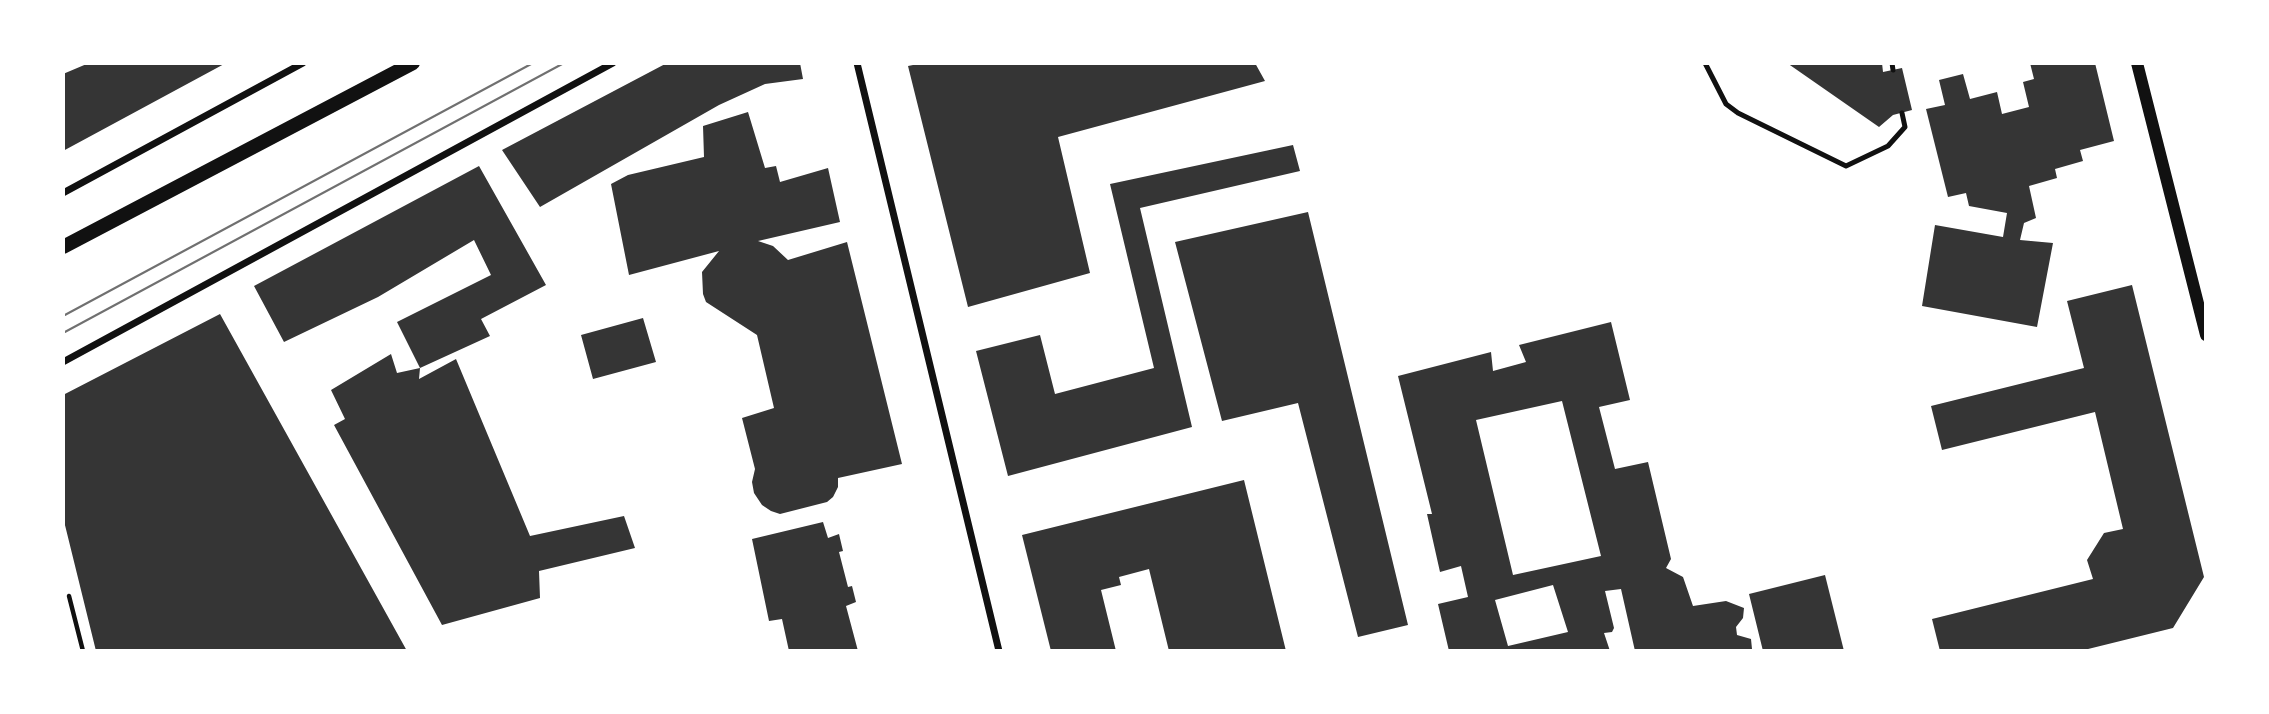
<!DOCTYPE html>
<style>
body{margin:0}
#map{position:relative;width:2269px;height:714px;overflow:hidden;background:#fff;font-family:"Alegreya Sans",sans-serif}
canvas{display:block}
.frame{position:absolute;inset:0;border:65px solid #fff;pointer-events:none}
</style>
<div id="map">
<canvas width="2269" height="714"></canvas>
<div class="frame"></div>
</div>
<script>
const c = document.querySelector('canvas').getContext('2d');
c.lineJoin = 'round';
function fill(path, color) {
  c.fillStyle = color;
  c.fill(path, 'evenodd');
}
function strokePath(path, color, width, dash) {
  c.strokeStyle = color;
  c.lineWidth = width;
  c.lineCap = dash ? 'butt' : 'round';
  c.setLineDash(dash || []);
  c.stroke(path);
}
fill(new Path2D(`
 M89 63H226L63 151V74Z
 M667 63H800L803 79 765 84 719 105 540 207 502 150Z
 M923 63H1255L1265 81 1058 137 1090 273 968 307 908 66Z
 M1787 63H1882L1883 72 1902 68 1912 110 1893 115 1879 127Z
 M2030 63H2095L2114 141 2080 150 2083 161 2055 169 2057 178 2029 186 2036 218 2024 223 2020 240 2053 243 2037 327 1922 306 1935 225 2003 237 2007 213 1969 206 1966 193 1948 197 1926 109 1945 105 1939 80 1963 74 1970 99 1997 92 2002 114 2029 107 2023 82 2034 79Z
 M748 112 765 168 776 166 780 182 828 168 840 222 758 241 773 246 788 260 847 242 902 464 838 478V487L833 497 827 502 780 514 771 511 762 505 754 493 752 482 755 469 742 418 774 408 757 335 706 302 703 294 702 272 719 251 629 275 611 184 628 175 704 157 703 126Z
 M1293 145 1300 171 1140 208 1192 427 1008 476 976 351 1040 335 1055 394 1154 368 1110 184Z
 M479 166 546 285 481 319 490 336 420 368 419 379 456 359 530 536 624 516 635 548 539 571 540 598 442 625 334 425 345 419 331 390 391 354 397 373 420 368 397 322 491 275 474 240 378 297 284 342 254 286Z
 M1308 212 1408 625 1358 637 1298 403 1222 421 1175 242Z
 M2132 285 2204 577 2173 628 2080 651H1940L1932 619 2093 579 2087 560 2104 533 2123 529 2095 412 1942 450 1931 406 2084 368 2067 301Z
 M220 314 407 651H96L63 517V395Z
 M643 318 656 362 593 379 581 335Z
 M1611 322 1630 400 1599 407 1615 469 1648 462 1671 559 1666 568 1683 577 1693 606 1726 601 1744 608 1743 618 1736 627 1737 635 1751 639 1752 649 1751 651H1635L1621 589 1605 591 1614 628 1612 632 1604 633 1610 651H1449L1438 604 1468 597 1461 566 1440 572 1427 514H1432L1398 376 1491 352 1493 371 1526 362 1519 345ZM1562 401 1601 556 1513 575 1476 420ZM1553 585 1568 632 1508 646 1495 600Z
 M1244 480 1286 651H1169L1149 569 1119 577 1121 585 1101 590 1116 651H1051L1022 535Z
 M823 522 828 538 839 534 843 551 839 552 848 587 852 586 856 602 846 606 858 651H789L782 619 769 621 752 539Z
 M1825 575 1844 651H1763L1749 594Z`), '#353535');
strokePath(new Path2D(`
 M69 596 83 651`), '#111', 4.5);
strokePath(new Path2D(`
 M1705 63 1726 104 1738 113 1846 166 1888 146 1905 127 1902 113
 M1892 63 1893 70`), '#111', 5);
strokePath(new Path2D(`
 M857 63 999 651
 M63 193 303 63
 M63 362 613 63`), '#111', 7);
strokePath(new Path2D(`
 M2137 63 2206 335`), '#111', 12);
strokePath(new Path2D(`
 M63 247 413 63`), '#111', 14);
strokePath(new Path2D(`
 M63 316 533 63
 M63 333 564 63`), '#707070', 2);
</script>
